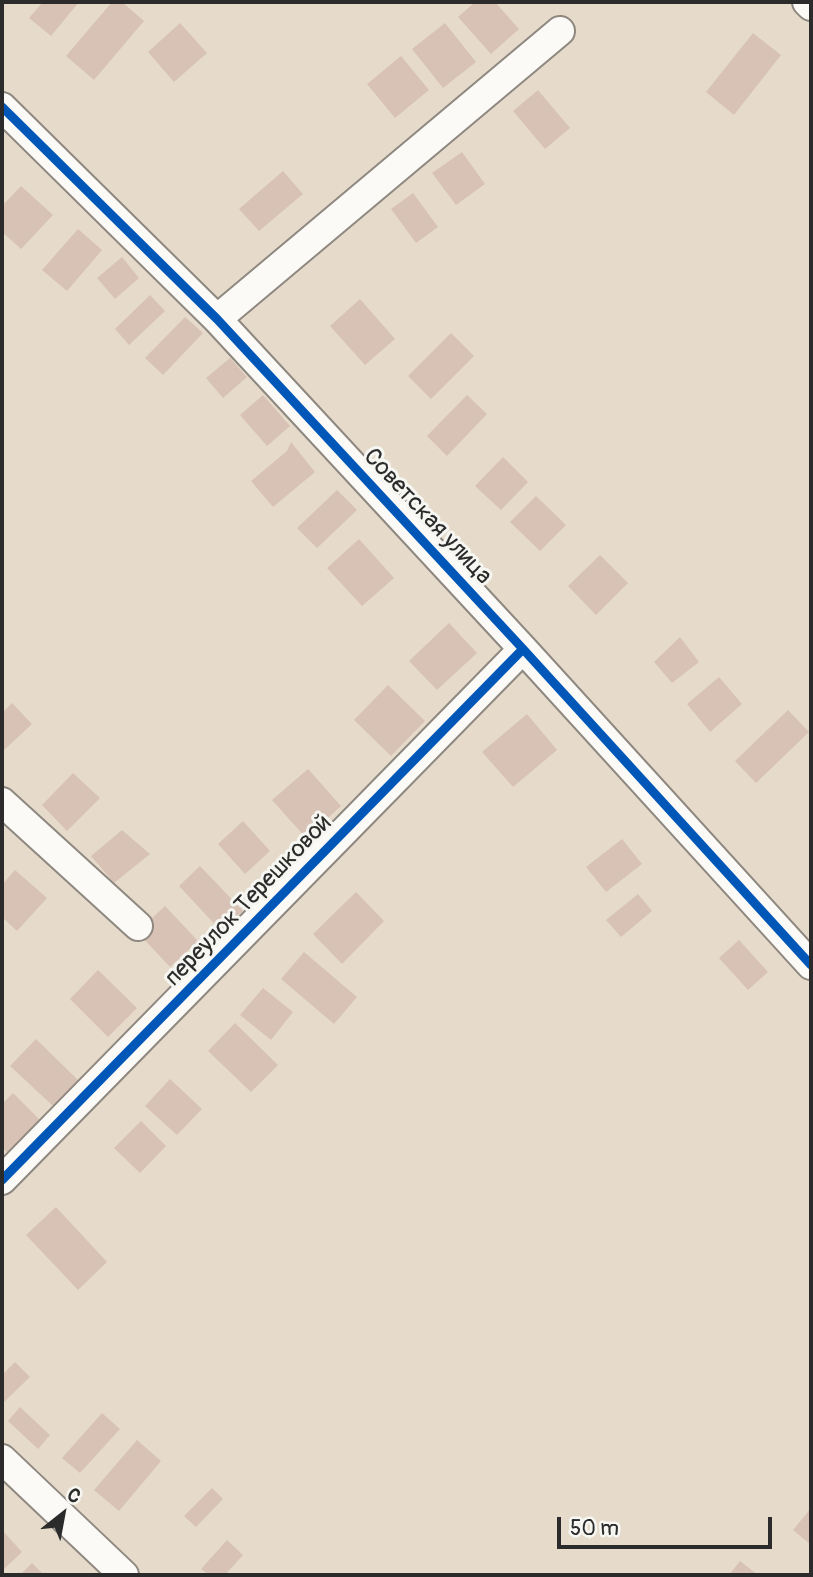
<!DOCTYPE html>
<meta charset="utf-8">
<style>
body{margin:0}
#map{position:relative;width:813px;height:1577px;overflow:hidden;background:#e6dbca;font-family:Pangolin,sans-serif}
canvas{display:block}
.frame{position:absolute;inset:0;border:4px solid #2b2b2b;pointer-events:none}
.north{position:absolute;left:28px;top:1479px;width:70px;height:70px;-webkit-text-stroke:5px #f6f6f2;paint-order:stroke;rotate:31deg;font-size:19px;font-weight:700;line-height:28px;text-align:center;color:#2b2b2b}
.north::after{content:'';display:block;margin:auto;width:24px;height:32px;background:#2b2b2b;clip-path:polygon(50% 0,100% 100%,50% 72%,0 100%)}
.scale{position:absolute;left:557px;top:1517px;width:215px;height:32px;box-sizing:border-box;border:4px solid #2b2b2b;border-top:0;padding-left:9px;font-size:21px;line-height:24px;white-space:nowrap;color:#2b2b2b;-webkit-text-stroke:5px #f6f6f2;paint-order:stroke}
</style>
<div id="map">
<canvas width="813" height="1577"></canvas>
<div class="frame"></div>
<div class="north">С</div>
<div class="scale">50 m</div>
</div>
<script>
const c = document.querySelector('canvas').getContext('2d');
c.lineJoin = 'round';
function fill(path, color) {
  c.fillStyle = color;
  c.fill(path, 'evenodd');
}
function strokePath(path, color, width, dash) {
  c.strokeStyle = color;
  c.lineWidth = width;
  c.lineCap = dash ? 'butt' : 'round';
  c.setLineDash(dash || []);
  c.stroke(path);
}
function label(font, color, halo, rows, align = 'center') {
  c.font = font + ' Pangolin,sans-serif';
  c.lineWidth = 6;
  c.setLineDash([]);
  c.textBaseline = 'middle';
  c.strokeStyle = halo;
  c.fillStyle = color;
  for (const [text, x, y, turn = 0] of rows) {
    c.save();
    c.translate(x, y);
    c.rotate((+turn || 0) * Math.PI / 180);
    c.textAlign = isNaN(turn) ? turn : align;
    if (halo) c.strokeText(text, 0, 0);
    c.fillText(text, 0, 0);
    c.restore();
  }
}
fill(new Path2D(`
 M43 2H79L51 36 29 18Z
 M112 2H122L144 21 94 80 66 56Z
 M475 2H495L519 29 491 54 458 17Z
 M180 23 207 53 174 82 148 52Z
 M445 23 476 62 443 88 412 49Z
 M753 33 781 55 734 115 706 92Z
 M401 56 429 90 395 118 367 84Z
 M538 90 570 128 545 149 513 111Z
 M462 152 485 184 456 205 432 173Z
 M283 171 303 194 259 231 239 209Z
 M21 186 53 215 21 249 2 232V206Z
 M413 193 438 227 416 243 391 209Z
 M78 229 102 250 67 291 42 270Z
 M122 257 139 278 115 299 97 278Z
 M150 295 165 311 129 345 115 329Z
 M360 299 395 339 365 365 330 326Z
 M185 317 203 333 163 375 145 358Z
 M451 333 474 356 431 399 408 376Z
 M230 358 247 377 223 398 206 378Z
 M263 395 290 426 267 446 240 415Z
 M467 395 487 414 447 456 427 436Z
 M291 442 315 472 273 507 251 481 287 451Z
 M503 457 528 482 501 510 475 486Z
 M337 490 357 510 317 548 297 528Z
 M536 496 566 525 540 551 510 522Z
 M359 539 394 578 362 606 327 568Z
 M600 555 628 583 596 615 568 586Z
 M449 623 477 653 437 690 409 661Z
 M680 637 699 662 672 683 654 662Z
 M719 677 742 704 710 732 687 704Z
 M388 685 425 721 391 756 354 720Z
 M12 703 32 724 2 752V713Z
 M788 710 809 732 756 783 735 761Z
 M527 714 557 750 513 787 482 752Z
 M308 769 341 806 306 838 272 800Z
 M73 773 100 798 67 831 42 805Z
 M243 821 270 851 245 874 218 844Z
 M122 830 150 854 114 883 91 856Z
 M622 839 642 864 606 892 586 867Z
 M200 866 243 911 221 931 179 886Z
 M15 870 47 898 17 931 2 917V885Z
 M356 892 384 921 342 964 313 934Z
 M638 894 652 911 621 937 606 920Z
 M165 906 198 941 170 967 137 932Z
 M739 940 768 972 748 990 719 958Z
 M304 952 357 997 334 1024 281 979Z
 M98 970 137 1008 108 1037 70 999Z
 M263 988 293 1012 271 1040 240 1015Z
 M235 1023 278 1065 251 1092 208 1051Z
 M36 1039 78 1080 53 1106 10 1066Z
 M170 1079 202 1109 177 1135 145 1106Z
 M13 1093 43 1123 11 1156 2 1147V1104Z
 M141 1121 166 1146 140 1173 114 1148Z
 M56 1207 107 1262 78 1290 26 1235Z
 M15 1362 30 1377 2 1404V1375Z
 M20 1407 50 1435 38 1449 8 1421Z
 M102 1413 120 1429 80 1473 62 1458Z
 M137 1440 161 1461 119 1511 94 1490Z
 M212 1488 223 1499 196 1527 184 1516Z
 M811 1508V1545L793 1530Z
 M2 1530 22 1552 2 1571Z
 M227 1540 243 1555 225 1575H209L201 1569Z
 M740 1561 758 1575H729Z
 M32 1563 44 1575H20Z`), '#d7c2b5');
const minor = new Path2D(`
 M807 2 811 6
 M2 107 217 319 523 649 811 965
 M217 319 560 31
 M2 802 138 926
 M2 1180 523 649
 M2 1459 124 1575`);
strokePath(minor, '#8e8880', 32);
strokePath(minor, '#fbfaf7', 28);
strokePath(new Path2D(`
 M2 107 217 319 523 649 811 965
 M2 1180 523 649`), '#0057b8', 9);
label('24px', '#2b2b2b', '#f6f6f2', [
 ["Советская улица",427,517,47],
 ["переулок Терешковой",249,901,-46]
]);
</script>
